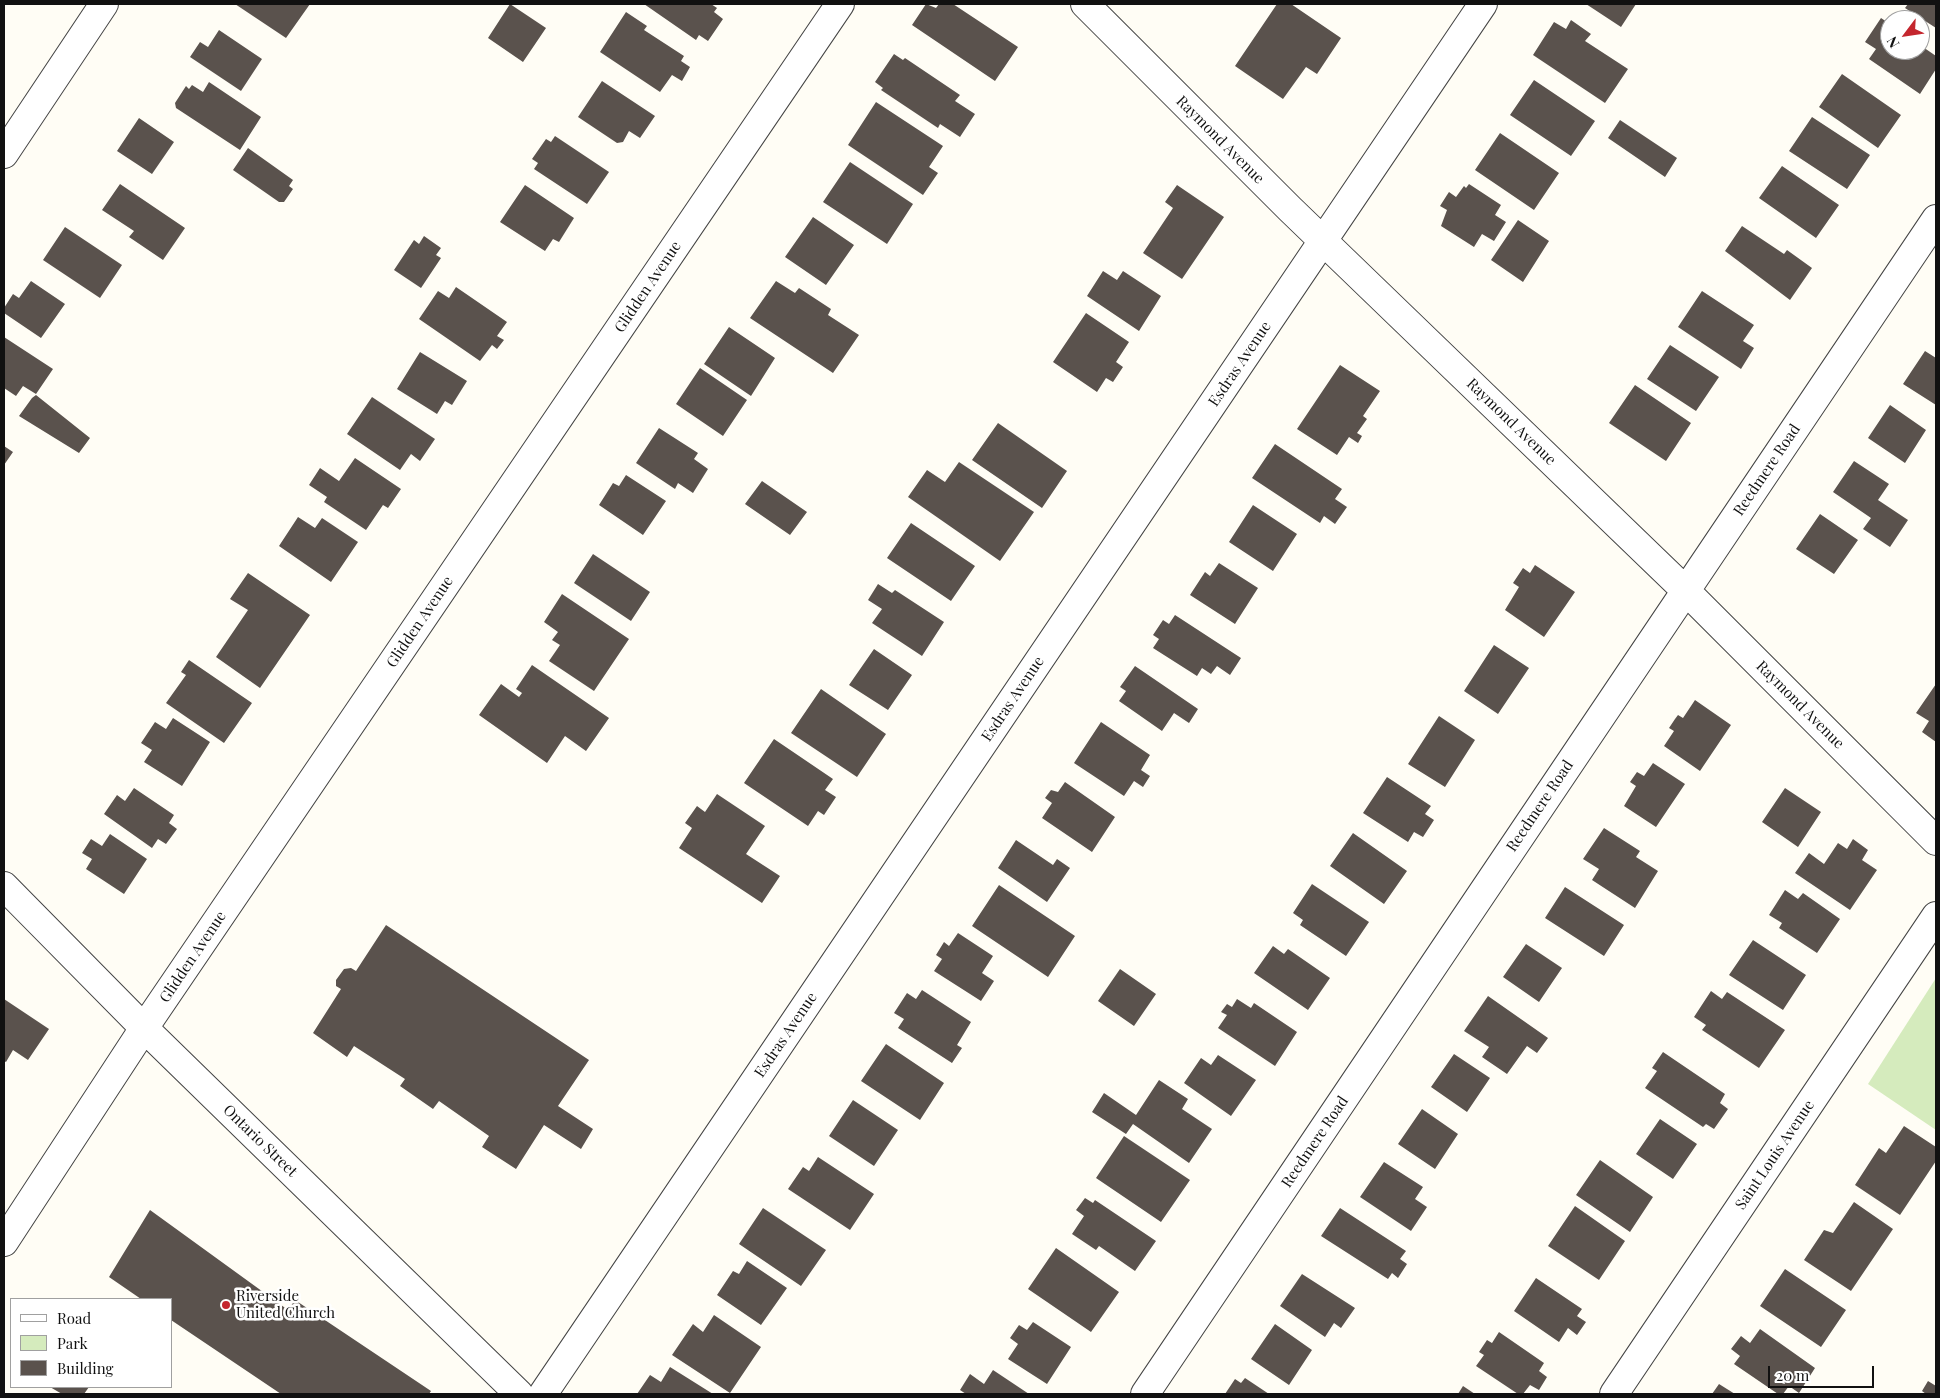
<!DOCTYPE html>
<style>
body{margin:0}
#map{position:relative;width:1940px;height:1398px;overflow:hidden;background:#fffdf5;font-family:"Playfair Display",serif}
canvas{display:block}
.frame{position:absolute;inset:0;border:5px solid #111;pointer-events:none}
.legend{position:absolute;left:10px;top:1298px;width:162px;height:90px;box-sizing:border-box;background:#fff;border:1px solid #a0a0a0;margin:0;padding:6px 9px;list-style:none;font-size:15px;color:#111}
.legend li{display:flex;align-items:center;gap:10px;height:25px}
.legend b{width:25px;border:1px solid #a0a0a0}
.north{position:absolute;left:1880px;top:10px;width:50px;height:50px;box-sizing:border-box;background:#fff;border:1px solid #a0a0a0;border-radius:50%;rotate:239deg;font-size:14px;font-weight:700;line-height:20px;text-align:center;color:#111}
.north::after{content:'';display:block;margin:auto;width:18px;height:22px;background:#c4262e;clip-path:polygon(50% 0,100% 100%,50% 72%,0 100%)}
.scale{position:absolute;left:1768px;top:1366px;width:106px;height:22px;box-sizing:border-box;border:2px solid #111;border-top:0;padding-left:6px;font-size:15px;line-height:18px;white-space:nowrap;color:#111;-webkit-text-stroke:4px #fff;paint-order:stroke}
</style>
<div id="map">
<canvas width="1940" height="1398"></canvas>
<div class="frame"></div>
<ul class="legend">
<li><b style="height:6px;background:#fff"></b>Road</li>
<li><b style="height:14px;background:#d5ebbd"></b>Park</li>
<li><b style="height:14px;background:#5a524d"></b>Building</li>
</ul>
<div class="north">N</div>
<div class="scale">20 m</div>
</div>
<script>
const c = document.querySelector('canvas').getContext('2d');
c.lineJoin = 'round';
function fill(path, color) {
  c.fillStyle = color;
  c.fill(path, 'evenodd');
}
function strokePath(path, color, width, dash) {
  c.strokeStyle = color;
  c.lineWidth = width;
  c.lineCap = dash ? 'butt' : 'round';
  c.setLineDash(dash || []);
  c.stroke(path);
}
function label(font, color, halo, rows, align = 'center') {
  c.font = font + ' "Playfair Display",serif';
  c.lineWidth = 5;
  c.setLineDash([]);
  c.textBaseline = 'middle';
  c.strokeStyle = halo;
  c.fillStyle = color;
  for (const [text, x, y, turn = 0] of rows) {
    c.save();
    c.translate(x, y);
    c.rotate((+turn || 0) * Math.PI / 180);
    c.textAlign = isNaN(turn) ? turn : align;
    if (halo) c.strokeText(text, 0, 0);
    c.fillText(text, 0, 0);
    c.restore();
  }
}
fill(new Path2D(`
 M1936 978V1130L1868 1084Z`), '#d5ebbd');
fill(new Path2D(`
 M235 4H310L286 38Z
 M510 4 546 28 523 62 488 38Z
 M644 4H711L717 8 714 12 723 19 708 41 699 35 696 40Z
 M926 4 936 8 939 4H953L1018 47 995 81 912 25Z
 M1277 4H1291L1341 38 1317 74 1306 67 1283 99 1235 66Z
 M1586 4H1636L1621 27Z
 M1908 4H1936V28L1905 8Z
 M626 12 647 26 644 30 684 56 681 61 690 67 682 81 672 75 660 92 600 52Z
 M1881 18 1890 24V50H1920V45L1936 56V69L1920 94 1869 59 1876 49 1865 42Z
 M1571 20 1591 34 1585 41 1628 69 1605 103 1533 55 1554 22 1566 29Z
 M219 30 262 59 241 91 190 57 200 42 208 47Z
 M894 54 903 60 905 58 960 95 955 101 975 114 960 137 940 124 938 128 881 90 883 88 875 82Z
 M1842 74 1901 115 1878 148 1819 107Z
 M1534 80 1595 121 1571 156 1510 115Z
 M602 81 655 116 640 138 629 131 623 142 617 143 578 117Z
 M209 82 261 117 240 150 176 108 175 103 186 86 189 89 192 85 203 92Z
 M876 102 943 146 929 167 938 173 923 195 848 145Z
 M1812 117 1870 155 1847 189 1789 151Z
 M139 118 174 142 152 174 117 151Z
 M1620 120 1677 158 1665 177 1608 138Z
 M1500 133 1559 173 1534 210 1475 170Z
 M555 136 609 172 587 204 534 169 538 163 532 159 546 139 551 142Z
 M248 148 293 180 289 186 293 189 284 202H279L233 170Z
 M850 162 913 204 887 244 823 202Z
 M1782 166 1839 205 1816 238 1759 198Z
 M120 184 185 228 163 260 129 237 134 231 102 210Z
 M1469 184 1501 205 1495 215 1506 222 1494 241 1482 234 1474 247 1441 226 1447 210 1440 206 1447 195 1449 192 1456 197 1464 186 1466 188Z
 M525 185 574 218 559 242 553 239 545 251 500 222Z
 M1177 185 1224 217 1182 279 1143 253 1173 208 1165 202Z
 M813 217 854 245 826 285 785 257Z
 M1518 220 1549 241 1523 282 1491 260Z
 M1742 226 1784 254 1787 250 1812 268 1790 300 1725 251Z
 M65 227 122 265 100 298 43 260Z
 M424 236 441 248 436 255 441 258 421 288 394 270 414 240 419 244Z
 M1103 271 1117 280 1123 271 1161 296 1139 331 1087 296Z
 M31 281 65 304 41 338 4 313V308L13 294 19 298Z
 M776 281 795 293 799 288 831 309 828 315 859 335 833 373 750 318Z
 M456 287 507 322 497 336 504 340 497 349 492 345 480 361 419 319 438 291 449 298Z
 M1702 291 1754 325 1743 341 1754 348 1741 369 1678 327Z
 M1086 313 1129 342 1116 362 1123 367 1113 382 1106 378 1097 392 1053 362Z
 M729 327 775 358 751 396 704 364Z
 M4 337 53 369 36 394 23 386 16 396 4 388Z
 M1670 345 1719 377 1696 411 1647 379Z
 M1925 351 1936 358V405L1903 384Z
 M420 352 467 381 452 405 445 401 437 414 397 389Z
 M1340 365 1380 391 1363 416 1367 419 1357 433 1362 436 1358 443 1349 437 1337 455 1297 429Z
 M700 368 747 400 723 436 676 404Z
 M1635 385 1691 423 1666 461 1609 423Z
 M36 395 90 438 79 453 19 416 32 398Z
 M372 397 435 439 420 461 411 454 400 470 347 434Z
 M1890 405 1926 430 1905 463 1868 438Z
 M998 423 1067 471 1042 508 972 460Z
 M659 428 698 453 694 459 708 469 693 493 678 483 675 489 636 463Z
 M1275 444 1342 489 1335 499 1347 507 1335 524 1324 516 1320 523 1252 478Z
 M4 446 13 452 4 465Z
 M355 458 401 489 388 508 383 505 366 530 324 502 327 497 309 485 320 468 339 481Z
 M1854 461 1889 484 1878 500 1908 520 1890 547 1863 529 1871 518 1833 492Z
 M959 462 1034 512 1000 561 908 497 927 470 945 482Z
 M626 475 666 501 643 535 599 505 613 483 619 486Z
 M762 481 807 512 790 535 745 504Z
 M1253 505 1297 534 1273 571 1229 542Z
 M1820 514 1858 540 1834 574 1796 549Z
 M298 517 315 528 322 518 358 542 331 582 279 546Z
 M911 523 975 566 951 601 887 558Z
 M593 554 650 592 631 621 574 583Z
 M1219 563 1258 588 1235 624 1190 595 1205 572 1210 576Z
 M1535 565 1575 592 1544 637 1505 610 1519 587 1513 583 1523 568 1530 573Z
 M248 573 310 615 260 688 216 657 248 610 230 599Z
 M878 584 892 593 895 590 944 622 922 656 872 623 882 609 868 600Z
 M562 594 629 639 594 691 549 661 560 645 552 640 558 632 544 622Z
 M1175 615 1241 658 1230 675 1217 666 1211 674 1202 668 1197 676 1153 648 1159 639 1153 635 1163 620 1169 624Z
 M1494 645 1529 668 1498 714 1464 691Z
 M874 649 912 675 888 710 849 685Z
 M189 660 252 703 224 743 166 703 186 675 181 672Z
 M532 665 609 718 586 751 565 736 547 763 479 715 501 684 519 697 522 693 516 689Z
 M1135 666 1198 709 1189 723 1174 713 1162 731 1119 701 1126 691 1120 687Z
 M1936 684V742L1922 732 1929 721 1916 713Z
 M821 689 886 734 857 777 791 733Z
 M1695 700 1731 725 1700 771 1664 746 1674 731 1669 728 1675 719 1678 715 1683 718Z
 M1439 716 1475 740 1445 787 1408 764Z
 M173 718 210 742 182 786 144 762 152 750 141 743 155 722 166 729Z
 M1101 722 1150 755 1141 770 1150 776 1143 787 1134 781 1124 796 1074 763Z
 M774 739 833 779 825 790 836 797 824 815 818 811 808 826 744 783Z
 M1653 763 1685 784 1656 827 1624 806 1636 786 1630 782 1637 772 1644 776Z
 M1387 777 1431 806 1425 814 1434 820 1423 837 1414 832 1408 842 1363 813Z
 M1065 782 1115 817 1092 852 1042 818 1052 803 1045 798 1051 790 1058 792Z
 M134 788 174 815 169 823 177 829 166 844 158 839 152 848 104 814 117 795 125 801Z
 M1785 788 1821 812 1798 847 1762 822Z
 M717 794 765 826 746 854 780 876 762 903 679 848 692 828 685 823 697 806 705 812Z
 M1604 828 1640 851 1636 857 1658 871 1635 908 1592 880 1599 869 1583 859Z
 M1353 833 1407 871 1384 904 1330 866Z
 M110 834 147 859 124 894 86 869 92 859 82 853 91 839 102 846Z
 M1853 839 1868 850 1862 860 1877 870 1850 910 1795 873 1809 853 1824 864 1838 843 1847 849Z
 M1016 840 1053 865 1057 859 1070 868 1047 902 998 868Z
 M1312 884 1369 922 1346 956 1300 925 1303 920 1293 913Z
 M999 885 1075 936 1048 977 972 926Z
 M1565 887 1624 925 1604 956 1545 918Z
 M1785 890 1798 899 1803 893 1840 919 1817 953 1779 928 1782 923 1769 915Z
 M386 925 589 1060 558 1106 593 1129 581 1149 544 1125 516 1169 482 1147 489 1136 439 1101 433 1109 400 1086 405 1079 354 1046 347 1057 313 1033 341 989 336 986V980L344 969 351 968 356 971Z
 M958 933 993 956 982 973 994 981 981 1001 934 971 942 959 936 955 944 942 949 946Z
 M1753 940 1806 975 1783 1010 1729 975Z
 M1526 944 1562 968 1539 1002 1503 977Z
 M1273 946 1284 954 1288 949 1330 978 1308 1010 1254 973Z
 M1120 969 1156 994 1134 1026 1098 1001Z
 M922 990 971 1022 957 1045 962 1048 952 1063 898 1028 904 1019 894 1013 907 993 916 999Z
 M1711 991 1722 999 1727 992 1785 1030 1759 1068 1702 1030 1706 1025 1694 1017Z
 M1488 996 1548 1038 1537 1053 1527 1046 1507 1074 1482 1057 1489 1047 1464 1031Z
 M4 999 49 1029 28 1060 13 1050 6 1062 4 1061Z
 M1237 999 1251 1008 1254 1003 1297 1032 1275 1066 1218 1028 1227 1015 1221 1012 1227 1004 1232 1007Z
 M886 1044 944 1083 920 1120 861 1081Z
 M1663 1052 1725 1094 1720 1103 1728 1109 1714 1129 1706 1124 1703 1127 1645 1088 1657 1071 1652 1068Z
 M1454 1054 1490 1078 1467 1112 1431 1087Z
 M1218 1055 1256 1080 1231 1116 1184 1083 1201 1058 1211 1065Z
 M1159 1080 1188 1099 1182 1109 1212 1129 1189 1163 1133 1124 1126 1134 1092 1112 1104 1093 1136 1115Z
 M853 1100 898 1130 874 1166 829 1136Z
 M1422 1109 1458 1134 1435 1169 1398 1144Z
 M1660 1119 1697 1144 1673 1179 1636 1154Z
 M1904 1126 1936 1147V1161L1900 1215 1855 1185 1879 1148 1886 1153Z
 M1124 1136 1190 1180 1161 1222 1096 1178Z
 M818 1157 874 1194 850 1230 788 1189 803 1167 809 1171Z
 M1600 1160 1653 1197 1630 1232 1576 1195Z
 M1384 1162 1423 1187 1415 1199 1427 1207 1411 1231 1360 1197Z
 M1085 1198 1093 1203 1095 1200 1156 1241 1135 1271 1099 1246 1096 1250 1072 1234 1084 1216 1076 1210Z
 M1854 1202 1893 1229 1851 1291 1804 1260 1824 1230 1833 1233Z
 M1575 1206 1625 1241 1599 1280 1548 1246Z
 M763 1208 826 1250 801 1286 739 1244Z
 M1340 1208 1406 1251 1400 1259 1407 1264 1398 1278 1392 1273 1388 1279 1321 1236Z
 M150 1210 288 1310 295 1300 431 1391 429 1394H281L171 1320V1299H141L109 1277Z
 M1056 1248 1119 1292 1091 1332 1028 1289Z
 M747 1261 787 1288 761 1325 717 1295 733 1271 739 1274Z
 M1785 1269 1846 1310 1821 1347 1760 1306Z
 M1302 1274 1355 1308 1341 1328 1334 1323 1325 1337 1280 1306Z
 M1536 1278 1582 1309 1577 1316 1586 1322 1577 1335 1568 1328 1559 1342 1514 1311Z
 M714 1315 761 1347 730 1393 672 1355 693 1324 703 1332Z
 M1033 1322 1071 1347 1047 1384 1008 1359 1018 1344 1010 1338 1019 1325 1027 1330Z
 M1275 1324 1312 1350 1289 1385 1251 1359Z
 M1760 1329 1815 1368 1799 1393 1789 1386 1783 1394H1778L1734 1364 1740 1356 1731 1349 1741 1336 1750 1343Z
 M1499 1332 1544 1363 1539 1371 1547 1377 1539 1390 1530 1385 1523 1394H1518L1476 1366 1484 1355 1479 1352 1487 1340 1492 1343Z
 M670 1367 713 1394H637L650 1375 661 1382Z
 M993 1370 1029 1394H966L960 1390 970 1374 984 1384Z
 M1245 1378 1269 1394H1225L1235 1379 1241 1383Z
 M1928 1381 1936 1386V1394H1926L1922 1391Z
 M1719 1384 1735 1394H1712Z
 M1463 1386 1475 1394H1458Z
 M50 1387H89L84 1394H62Z`), '#5a524d');
const minor = new Path2D(`
 M1085 4 1290 209 1686 591 1936 841
 M4 154 104 4
 M4 886 144 1028 519 1394
 M4 1242 144 1028 840 4
 M543 1394 1483 4
 M1145 1394 1936 219
 M1614 1394 1936 916`);
strokePath(minor, '#444', 30);
strokePath(minor, '#fff', 28);
for (const [x, y, r, color] of [
 [226,1305,5,"#c4262e"]
]) {
  const dot = new Path2D();
  dot.arc(x, y, r, 0, 2 * Math.PI);
  c.fillStyle = color;
  c.fill(dot);
  strokePath(dot, '#fff', 2);
}
label('15px', '#111', '#fff', [
 ["Raymond Avenue",1220,140,45],
 ["Glidden Avenue",648,287,-56],
 ["Esdras Avenue",1240,364,-56],
 ["Raymond Avenue",1511,422,44],
 ["Reedmere Road",1767,470,-56],
 ["Glidden Avenue",420,622,-56],
 ["Esdras Avenue",1013,699,-56],
 ["Raymond Avenue",1800,705,45],
 ["Reedmere Road",1540,806,-56],
 ["Glidden Avenue",193,957,-56],
 ["Esdras Avenue",786,1035,-56],
 ["Ontario Street",260,1141,44],
 ["Reedmere Road",1315,1142,-56],
 ["Saint Louis Avenue",1775,1155,-56]
]);
label('15px', '#111', '#fff', [
 ["Riverside",236,1296],
 ["United Church",236,1313]
], 'left');
</script>
